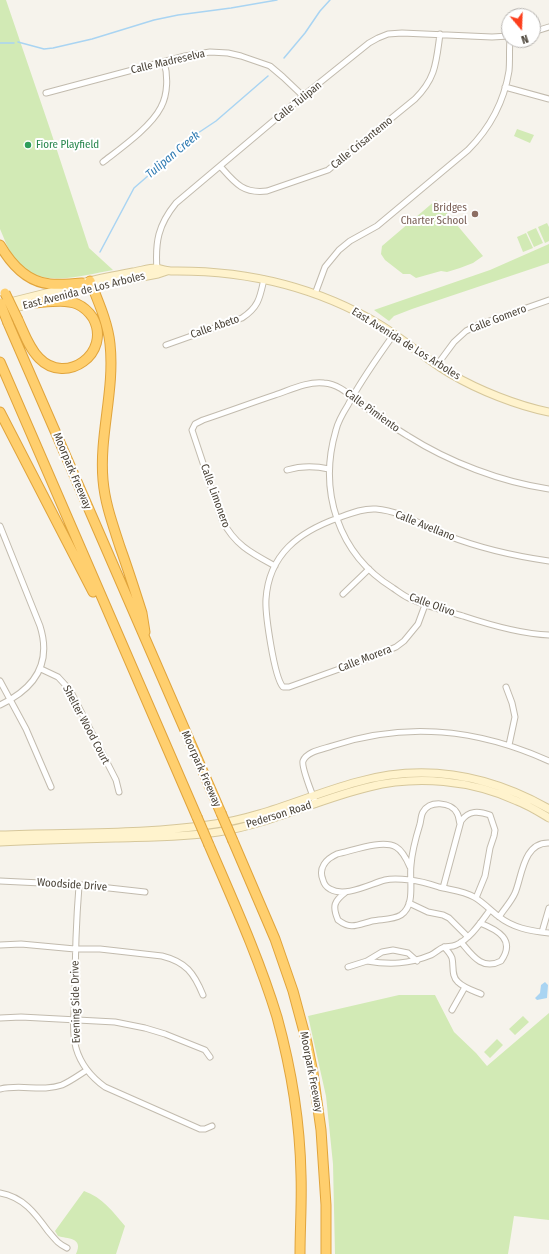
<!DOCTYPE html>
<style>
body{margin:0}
#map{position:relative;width:549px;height:1254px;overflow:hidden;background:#f6f3ec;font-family:"Fira Sans Condensed",sans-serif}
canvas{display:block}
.north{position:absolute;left:501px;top:8px;width:40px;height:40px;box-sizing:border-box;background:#fff;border:1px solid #b7b4b0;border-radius:50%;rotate:161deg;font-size:11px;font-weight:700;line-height:16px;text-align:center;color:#4b4439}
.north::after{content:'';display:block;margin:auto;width:14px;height:18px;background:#fc3f1d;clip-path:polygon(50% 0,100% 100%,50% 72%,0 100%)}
</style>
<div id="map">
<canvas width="549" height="1254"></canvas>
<div class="north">N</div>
</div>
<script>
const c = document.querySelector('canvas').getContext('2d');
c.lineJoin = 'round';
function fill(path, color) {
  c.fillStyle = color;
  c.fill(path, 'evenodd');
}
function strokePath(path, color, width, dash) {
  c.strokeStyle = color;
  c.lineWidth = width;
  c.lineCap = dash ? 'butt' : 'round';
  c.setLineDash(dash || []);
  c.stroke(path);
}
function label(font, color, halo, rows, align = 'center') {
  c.font = font + ' "Fira Sans Condensed",sans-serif';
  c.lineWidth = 4;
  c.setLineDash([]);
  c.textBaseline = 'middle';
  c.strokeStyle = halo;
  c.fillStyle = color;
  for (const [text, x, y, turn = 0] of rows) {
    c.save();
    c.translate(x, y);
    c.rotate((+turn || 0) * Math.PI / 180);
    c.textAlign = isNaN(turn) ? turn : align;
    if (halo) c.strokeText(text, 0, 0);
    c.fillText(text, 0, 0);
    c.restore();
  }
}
fill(new Path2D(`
 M0 0H6L50 129 89 248 113 270C82 275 41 290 17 262 9 253 5 240 0 229Z
 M517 129 534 135 530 143 514 136Z
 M436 200 483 256 473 263 460 268 447 272 441 271 416 278 410 274H403L385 260 381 254 382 246Z
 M547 223 549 227V241L545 243 538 227Z
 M536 228 543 243 534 247 527 232Z
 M526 233 533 248 523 252 517 237Z
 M549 244V263L412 309 394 316 389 321 374 310 490 270Z
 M399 995H435L454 1032 476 1053 487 1066 549 1013V1220L514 1216 508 1254H335L333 1164 326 1096 308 1016Z
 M523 1016 529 1022 515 1035 509 1029Z
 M497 1039 503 1045 490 1058 484 1052Z
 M84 1191C102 1197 113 1212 125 1226L116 1254H76C84 1237 67 1239 58 1236L55 1231Z`), '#d2eab5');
fill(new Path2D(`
 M545 982 548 985 547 998 537 1000 535 998 540 993 541 985Z`), '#a9d4f2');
strokePath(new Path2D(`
 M18 42 44 49 53 48 92 39 154 20 178 15 231 8 277 0
 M0 43H14
 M284 58 305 33 320 11 330 0
 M100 252 134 188 195 135 216 121 268 76`), '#a9d4f2', 1.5);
const street = new Path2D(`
 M533 32 549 27
 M505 87 549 99
 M46 93 185 56 210 52 228 53 241 56 270 66 283 77 303 96
 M103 162C121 148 151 127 161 107 168 94 168 75 164 62
 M220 166C235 183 243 194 267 191L328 170 415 99C436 78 436 63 440 34
 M157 270C155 242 158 225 176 203L303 96 369 43 378 38 388 34 402 33 492 37 509 36
 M315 294 325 267 339 250 350 241 377 226 468 150C490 128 504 102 509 71 510 61 509 50 510 40
 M394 334C378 357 361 380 348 405 343 413 338 421 336 430 318 491 338 554 393 588 399 592 405 597 411 599 428 607 446 611 463 616 490 625 520 634 549 635
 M166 345 242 318C259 307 260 297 264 279
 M437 365 454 342 466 331 478 325 549 300
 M287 470C300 466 316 466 329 469
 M0 526 40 626C52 664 34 689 0 705
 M275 566C251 553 235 545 222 520L192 430 195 424 203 420C227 412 251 403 275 395 290 390 308 381 324 383 341 384 352 398 365 407 379 417 393 427 408 436 449 462 501 482 549 489
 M343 594 369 569
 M425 605 418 624 404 641 396 647 370 658 289 687H283C274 677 265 613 266 599 269 554 299 532 338 518 349 514 363 508 376 509 401 511 423 526 446 535 479 548 514 556 549 561
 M41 669 58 677 70 690 116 780 119 792
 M0 681 26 729 51 787
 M506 687 512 703 515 717 509 745
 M316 804C313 796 301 767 303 761 307 751 324 749 332 746 407 721 478 729 549 761
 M410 867C407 860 403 851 396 847 382 839 352 851 337 854 326 859 318 868 323 880 324 884 326 887 330 889 345 898 370 884 385 880 393 878 402 879 410 880 420 881 430 884 439 887 451 890 464 891 474 897 483 902 490 910 498 916 513 928 530 931 549 933
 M0 881 82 885 145 892
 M79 886C76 923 75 959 75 996 74 1013 72 1032 76 1048 81 1065 91 1077 105 1087L200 1129H205L212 1126
 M443 888 461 821C469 810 479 811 490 815L495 830 494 836 490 848 485 876 476 898
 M346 892C334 901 332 906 338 920 351 930 357 925 372 921 381 919 393 920 401 915 416 905 409 880 411 865 412 851 416 837 420 824 421 820 421 815 423 812 430 800 451 802 457 813 459 816 459 821 460 824
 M409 903 428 912 443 915 449 918 468 937
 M499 917C504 909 511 902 515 893 522 877 523 842 549 843
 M542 932 549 908
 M461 942C472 955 482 971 501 961 516 940 498 930 480 923
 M0 945 21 944 75 949H100L162 956C186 962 194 973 203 995
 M444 947C447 950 450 953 452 958 454 966 451 976 458 982 464 988 474 991 481 994
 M367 961C390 965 409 964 431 955 435 953 439 949 444 947 448 946 452 947 456 945 470 939 481 922 490 910
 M348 967 367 961 382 952 393 950 408 953 417 961
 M452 1010 465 987
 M0 1018 21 1017 115 1022 145 1028 165 1034 205 1050 210 1057
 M0 1089C21 1084 42 1092 62 1085 71 1081 79 1075 87 1070
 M0 1193C23 1197 35 1213 48 1231 55 1239 57 1243 67 1248`);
const secondary = new Path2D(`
 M85 282C101 278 117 275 133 272 140 271 149 268 156 268 161 269 166 271 171 271 245 270 315 286 379 324 404 339 425 359 451 374 478 390 518 406 549 412
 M48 299 110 283 158 274 167 271
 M6 303 70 287
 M0 312 38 302
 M0 835C71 832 144 835 215 824 264 817 309 795 357 782 424 763 489 775 549 809
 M0 842C39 840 79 839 118 838 151 837 185 837 218 832 270 824 318 799 369 787 417 775 471 780 517 801 528 805 539 812 549 818`);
const highway = new Path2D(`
 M0 245C11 264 27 282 50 284 61 285 72 284 82 283
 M90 281C98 301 108 323 110 344 115 390 99 435 103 480 105 504 113 525 120 547 128 569 135 591 142 613L145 632
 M18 320C24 333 29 348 39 358 66 386 112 353 93 318 89 312 84 307 77 304 65 299 48 302 34 303
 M8 323 221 813
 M0 362 197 817
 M0 412 93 592
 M233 841 275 939 293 991 307 1043 313 1073 321 1130 326 1205V1254
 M209 845C233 901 259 958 277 1017 291 1068 300 1122 301 1175 302 1201 300 1228 300 1254`);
strokePath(street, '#c2bbae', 7);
strokePath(secondary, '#d6c79b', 9);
strokePath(highway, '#e0a43c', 11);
strokePath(street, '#fff', 5);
strokePath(secondary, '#fff3cd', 7);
strokePath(highway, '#ffcf6e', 9);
const highwayBridge = new Path2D(`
 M5 293 18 320
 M0 303 8 323
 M221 813 233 841
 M197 817 209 845`);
strokePath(highwayBridge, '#e0a43c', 11, []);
strokePath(highwayBridge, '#ffcf6e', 9);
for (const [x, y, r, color] of [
 [28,145,4,"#2e9e5b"],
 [475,214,4,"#8d6e63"]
]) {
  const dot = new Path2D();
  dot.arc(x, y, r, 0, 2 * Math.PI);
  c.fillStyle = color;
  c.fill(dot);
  strokePath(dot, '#fff', 1.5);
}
label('11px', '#4b4439', '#fff', [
 ["Calle Madreselva",168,62,-13],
 ["Calle Tulipan",298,102,-39],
 ["Calle Crisantemo",362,143,-39],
 ["East Avenida de Los Arboles",84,291,-14],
 ["Calle Gomero",498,319,-21],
 ["Calle Abeto",215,327,-19],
 ["East Avenida de Los Arboles",406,344,32],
 ["Calle Pimiento",372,411,36],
 ["Moorpark Freeway",72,471,67],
 ["Calle Limonero",215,496,70],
 ["Calle Avellano",425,526,22],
 ["Calle Olivo",432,605,20],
 ["Calle Morera",365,659,-21],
 ["Shelter Wood Court",86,725,62],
 ["Moorpark Freeway",201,769,66],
 ["Pederson Road",279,815,-17],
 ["Woodside Drive",72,885,4],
 ["Evening Side Drive",76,1002,-91],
 ["Moorpark Freeway",311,1072,79]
]);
label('11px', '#27864d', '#fff', [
 ["Fiore Playfield",36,145]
], 'left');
label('11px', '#785e54', '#fff', [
 ["Bridges",467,208],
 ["Charter School",467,221]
], 'right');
label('italic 12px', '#2e7ab2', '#fff', [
 ["Tulipan Creek",173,155,-40]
]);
</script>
